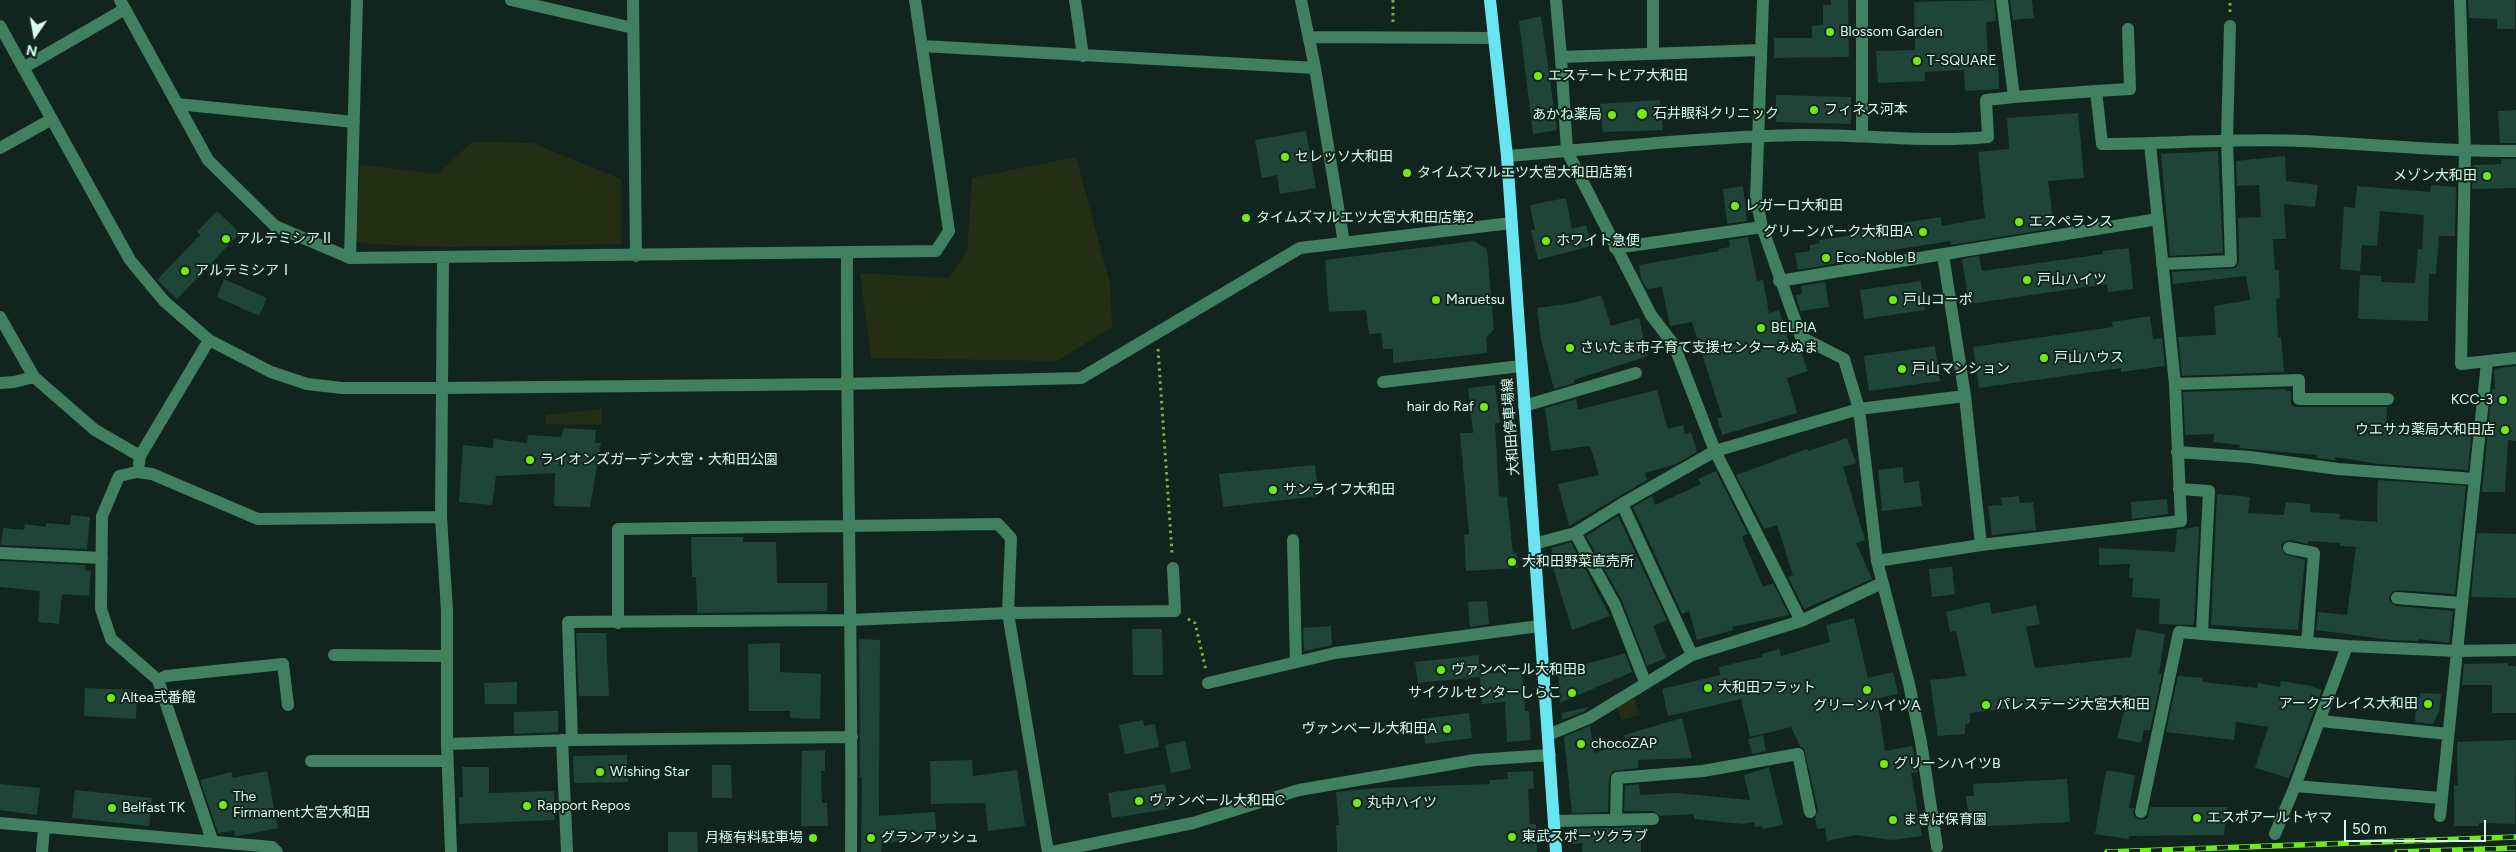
<!DOCTYPE html>
<meta charset="utf-8">
<style>
body{margin:0}
#map{position:relative;width:2516px;height:852px;overflow:hidden;background:#11251e;font-family:Figtree,sans-serif}
canvas{display:block}
.north{position:absolute;left:10px;top:10px;width:50px;height:50px;-webkit-text-stroke:4px #11251e;paint-order:stroke;rotate:192deg;font-size:14px;font-weight:700;line-height:20px;text-align:center;color:#d8fced}
.north::after{content:'';display:block;margin:auto;width:18px;height:22px;background:#d8fced;clip-path:polygon(50% 0,100% 100%,50% 72%,0 100%)}
.scale{position:absolute;left:2344px;top:820px;width:142px;height:22px;box-sizing:border-box;border:2px solid #d8fced;border-top:0;padding-left:6px;font-size:15px;line-height:18px;white-space:nowrap;color:#d8fced;-webkit-text-stroke:4px #11251e;paint-order:stroke}
</style>
<div id="map">
<canvas width="2516" height="852"></canvas>
<div class="north">N</div>
<div class="scale">50 m</div>
</div>
<script>
const c = document.querySelector('canvas').getContext('2d');
c.lineJoin = 'round';
function fill(path, color) {
  c.fillStyle = color;
  c.fill(path, 'evenodd');
}
function strokePath(path, color, width, dash) {
  c.strokeStyle = color;
  c.lineWidth = width;
  c.lineCap = dash ? 'butt' : 'round';
  c.setLineDash(dash || []);
  c.stroke(path);
}
function label(font, color, halo, rows, align = 'center') {
  c.font = font + ' Figtree,"Noto Sans JP",sans-serif';
  c.lineWidth = 4;
  c.setLineDash([]);
  c.textBaseline = 'middle';
  c.strokeStyle = halo;
  c.fillStyle = color;
  for (const [text, x, y, turn = 0] of rows) {
    c.save();
    c.translate(x, y);
    c.rotate((+turn || 0) * Math.PI / 180);
    c.textAlign = isNaN(turn) ? turn : align;
    if (halo) c.strokeText(text, 0, 0);
    c.fillText(text, 0, 0);
    c.restore();
  }
}
fill(new Path2D(`
 M472 142 532 143 621 179V244L448 247 372 244 356 242 360 165 438 174Z
 M1076 157 1110 283 1112 327 1057 361 871 358 860 273 948 278 967 252 972 178Z
 M602 409V425L545 424 546 415Z
 M1633 694 1640 715 1621 720 1616 704Z`), '#232e15');
fill(new Path2D(`
 M1831 0H1848L1849 57 1774 58V38H1812V26L1823 25V5H1831Z
 M1994 0 1996 21 1986 22 1988 64H1998L1999 89 1965 91 1964 70 1925 72V81L1878 83 1876 51 1915 50 1914 2Z
 M2010 0H2032L2034 18 2013 20Z
 M2468 0H2515V29H2497V19L2469 18Z
 M1541 16 1557 130 1533 134 1519 21Z
 M1776 95 1851 97V124L1776 122Z
 M1660 100 1663 130 1603 132 1600 104Z
 M2516 110V143H2500L2498 111Z
 M2078 113 2084 178 2048 181 2054 228 1951 245 1950 241 1856 256V260L1798 270 1795 253 1810 251V245L1820 243 1819 240 1861 234V229L1941 217 1942 226 1985 218 1978 152 2009 149 2007 118Z
 M1306 131 1316 188 1280 194 1277 175 1262 178 1255 140Z
 M2218 151 2223 253 2170 256 2161 154Z
 M2285 156 2286 181 2318 185 2315 207 2284 204 2286 239H2273L2275 270H2279L2280 298 2276 299 2278 337H2281L2284 372 2182 376 2178 337 2216 335 2214 306 2250 300 2246 276 2173 284 2172 272 2236 268 2239 261 2238 218 2261 217 2259 185 2237 186 2236 161Z
 M2501 159H2516V188L2472 189 2473 165 2501 164Z
 M2431 185 2456 187 2455 236H2439L2436 274H2429L2428 321 2358 319 2360 275 2381 276V282L2415 283 2418 249H2422L2424 215 2380 211 2377 246 2362 245 2360 271 2340 269 2344 207 2355 208 2357 186 2430 192Z
 M1743 186 1747 221 1727 224 1723 189Z
 M1566 198 1572 229 1586 225 1591 246 1538 260 1531 230H1535L1530 205Z
 M217 211 240 233 177 299 157 280 200 235 197 232Z
 M1748 237 1757 281 1763 280 1769 313 1779 310 1790 347 1799 345 1808 371 1787 378 1797 413 1722 435 1717 418 1722 417 1692 322 1670 326 1662 287 1647 289 1641 279 1639 265 1719 251 1718 249 1730 247 1729 240Z
 M1474 241 1487 249 1494 329 1486 338 1487 353 1393 363V349H1383L1381 333 1369 334 1366 310 1329 312 1325 260Z
 M2129 248 2133 289 2108 292 2107 284 1969 304 1962 259 1979 256 1982 271 2103 254V251Z
 M224 279 267 298 259 316 217 297Z
 M1921 281 1925 310 1864 319 1860 290Z
 M1825 282 1829 307 1800 311 1796 295 1802 294 1801 286Z
 M1601 295 1611 326 1639 318 1648 356 1574 380V383L1554 389 1541 339 1537 308 1574 303Z
 M2150 316 2153 339 2162 338 2165 366 2121 372V368L1979 388 1973 347 2113 327 2112 322Z
 M1935 346 1940 381 1869 391 1864 356Z
 M2516 366V441L2508 440 2505 492H2482L2492 389H2495L2494 369Z
 M1495 385 1500 423H1495L1499 496 1507 497 1513 554 1517 553 1518 568 1466 571 1464 535 1469 534 1460 433H1473L1468 388Z
 M2285 389 2286 391H2291V405L2296 407H2387L2386 424 2424 430 2423 433 2471 436 2468 470 2379 464 2335 457V460L2317 458V455L2239 448 2240 445 2213 442 2214 434 2185 435 2183 392Z
 M1657 390 1668 429 1683 425 1685 434 1691 432 1697 452 1676 464 1645 473 1647 480 1569 526 1558 484 1599 475 1590 446 1551 451 1545 408 1576 399 1578 410Z
 M564 428 596 430 595 443H601L590 507 554 506 555 473 496 476 492 505 459 502 463 445 493 448 494 439 527 443 528 435 561 437Z
 M1847 438 1856 463 1843 467 1865 540 1856 543 1872 579 1804 609 1788 577 1793 575 1777 525 1764 529 1736 475 1807 449 1808 451Z
 M1315 465 1319 496 1223 507 1219 474Z
 M1903 467 1904 483 1919 481 1922 506 1882 511 1878 470Z
 M1716 471 1748 534 1743 536V540L1763 587 1773 583 1789 615 1732 627 1733 630 1697 640 1689 611 1682 614 1633 507 1652 496 1655 505 1701 484 1698 479Z
 M2378 480 2466 486 2455 594 2398 590 2393 591 2389 597 2390 602 2396 606 2453 611 2449 643 2419 639 2418 641 2390 640 2316 630 2318 612 2347 615 2356 547 2340 546V543L2308 541V544L2290 540 2283 542 2281 546 2284 554 2305 560 2298 630 2211 625 2217 494 2250 497 2248 513 2284 515 2286 502 2310 504V512L2340 514 2339 519 2377 522Z
 M2019 496 2020 503 2033 502 2036 530 1992 535 1988 506 2002 505 2001 498Z
 M2167 499 2168 514 2132 519 2131 502Z
 M71 515 90 517 87 549 1 545 3 528 24 530 25 524 46 527V523L70 525Z
 M1618 516 1667 620 1653 626 1666 658 1647 666 1622 601 1586 536Z
 M2199 526 2194 623 2192 625 2159 624 2160 599 2132 597 2133 578H2129L2130 564 2099 565V548L2175 552 2177 530Z
 M2477 533 2516 534V598L2471 597Z
 M691 537H743V542H776L777 583H827V611L697 613 696 577H692Z
 M1571 542 1610 616 1572 630 1551 561 1555 560 1551 548Z
 M0 561 85 565V570L91 571 89 596 62 594 59 624 38 622 40 591 0 587Z
 M1952 567 1955 594 1932 597 1929 569Z
 M1487 601 1489 624 1470 627 1468 602Z
 M1989 602 1992 614 2036 605 2040 624 2026 627 2035 668 2131 657 2136 629 2165 634 2159 674H2162L2150 730H2144L2141 743 2117 738 2124 711 2118 710 2122 695 1970 713V723L1965 724V734L1938 736 1930 680 1966 676 1956 631 1950 632 1946 612Z
 M1854 618 1868 678 1893 672 1898 694 1877 699 1885 751 1912 746 1917 772 1911 773 1922 836 1892 840 1856 835 1827 841 1825 828 1817 829 1815 818 1818 810 1804 749 1800 746 1791 727 1750 737 1741 699 1668 716 1662 689 1720 675 1719 667 1762 657V654L1779 649 1781 656 1830 642 1826 625Z
 M1331 626 1332 645 1304 651 1303 628Z
 M1132 629H1162L1163 675H1133Z
 M576 633H606L609 696H579Z
 M859 639 880 640 879 816 935 812 937 839 882 843 881 852H861L862 777H860Z
 M780 643V672L821 674 820 719 790 718V711H749L748 644Z
 M1625 653 1632 672 1560 703 1558 672Z
 M1479 655 1480 674 1522 671 1525 711H1529L1531 740 1507 742 1505 702 1482 704 1480 677 1418 683 1415 662Z
 M2508 663V666H2516V713H2492V685H2462L2464 664Z
 M2178 676 2203 678 2202 682 2257 688 2258 683 2280 687 2281 681 2311 686 2322 690 2289 778 2255 768 2268 727 2236 722 2234 740 2166 732Z
 M517 682V704H485L484 683Z
 M85 688 137 690 136 719 84 716Z
 M2420 693 2441 694 2439 711 2433 724 2415 722 2417 697 2420 698Z
 M1588 707 1585 711 1562 720V713Z
 M558 711V732L514 734V712Z
 M1469 713 1472 738 1425 744 1422 719Z
 M1682 718 1692 758 1638 760V768L1613 771 1609 778 1608 812 1572 813 1564 737 1590 726 1594 753 1627 743 1624 735Z
 M1143 720 1144 726 1155 724 1159 747 1125 754 1119 725Z
 M1763 735 1766 751 1752 754 1748 739Z
 M2516 740 2515 824 2479 823V826H2454V785H2458L2457 742Z
 M1185 741 1191 769 1171 773 1165 745Z
 M825 750V771H821L822 803H827L828 826H801L802 751Z
 M627 755 628 782 574 783 573 756Z
 M972 760 973 776 1017 770 1025 826 988 831 985 803 931 804 930 761Z
 M712 765H731L732 798H712Z
 M462 767H489V793L554 791 555 820 459 824V797H463Z
 M1769 767 1783 825 1762 829V826L1755 827 1754 822 1743 824 1694 819V814L1660 816 1653 811H1624L1625 786 1639 784 1640 795 1676 793 1750 800 1744 775Z
 M2106 770 2135 775 2129 808H2134L2133 814 2136 818 2140 820 2147 818 2150 807H2227L2224 835 2129 836V839L2095 834Z
 M267 771 278 828 238 836H235L234 831 218 833 200 780 231 772 233 778Z
 M1533 771 1534 788 1528 789 1530 824H1536L1537 852H1337L1336 825H1339L1336 792 1377 788 1490 784V780L1508 779 1507 772Z
 M2067 779 2070 822 1970 827 1966 796H1974L1973 784Z
 M0 784 40 788 37 815 0 810Z
 M1165 784 1169 809 1112 818 1108 793Z
 M75 790 152 798 149 826 72 818Z
 M1641 827V852H1582V843L1573 844 1572 829Z
 M668 832H697L698 852H668Z`), '#1f4438');
strokePath(new Path2D(`
 M1393 0V22
 M2230 12V0
 M1158 349 1172 553
 M1188 619 1195 623 1206 670`), '#7eae3a', 3, [2.5, 4]);
strokePath(new Path2D(`
 M120 0 208 160 275 226 350 258
 M357 0 350 258 936 251 949 231 915 0
 M511 0 633 28
 M633 0 636 256
 M1075 0 1083 56
 M1301 0 1315 68 1344 243
 M1556 0 1561 57
 M1653 0V53
 M1763 0 1756 198 1762 227 1801 337 1844 359 1859 409 1877 561 1909 684 1921 742 1937 847
 M1862 0V135
 M2460 0 2465 152 2461 364 2516 358
 M0 26 130 260 164 301 209 340 271 372 307 384 342 388H443L846 384 1081 378 1300 248 1511 223
 M1309 37 1494 38
 M922 46 1315 68
 M1761 50 1561 57 1567 151 1651 315 1674 345 1715 451 1801 621
 M23 68 125 9
 M2096 91 2130 89 2128 29
 M2014 97 2096 91 2102 144C2169 144 2236 138 2303 141 2374 144 2445 152 2516 151
 M177 104 354 122
 M0 148 52 119
 M1507 156C1604 148 1702 137 1799 135 1862 134 1925 143 1988 137L1986 100 2014 97 2002 0
 M1615 248 1762 227
 M847 253C846 453 853 652 851 852
 M1943 255 1965 396 1981 545
 M443 259 441 517 447 611V744L451 852
 M2162 264 2231 261 2227 139 2230 26
 M1779 281 2158 219
 M0 317 34 377 95 430 140 456
 M1383 382 1521 366
 M0 383 14 382 34 377
 M2175 384 2299 380V399H2388
 M1524 406 1636 373
 M2177 452 2250 457 2338 469 2475 479
 M139 464 140 456 209 340
 M2179 489 2209 491 2202 633
 M1622 504 1692 655
 M1575 533 1615 605 1645 682
 M1293 540 1296 662
 M1534 544 1575 533 1622 504 1715 451 1859 409 1965 396
 M2289 548 2314 553 2307 643
 M0 553 102 558
 M1877 561 1981 545 2181 521 2175 384 2150 144
 M2397 598 2461 603
 M618 623V529L998 524 1011 538 1008 613 1175 611 1173 568
 M2347 646 2295 786 2441 798
 M334 655 446 656
 M158 680 166 676 283 664 288 705
 M1208 683 1335 653 1539 626
 M2321 721 2448 734
 M1548 735 1589 718 1692 655 1801 621 1882 583
 M562 740 567 852
 M572 740 568 622 850 620 1008 613 1048 852
 M447 744 572 740 852 737
 M311 761H447
 M2141 812 2179 632 2347 646 2456 651 2516 650
 M2440 816 2487 362
 M1616 820 1617 778 1703 771 1798 754 1810 812
 M1554 821 1653 819
 M0 823 272 847 277 852
 M2275 834 2295 786
 M212 840 158 680 111 639 101 609 102 516 119 476 137 472 152 474 258 519 441 517
 M42 852 44 828
 M1052 852 1193 823 1299 790 1475 760 1550 755`), '#408060', 12);
strokePath(new Path2D(`
 M1490 0 1507 156 1556 852`), '#69e5f2', 12);
const rail = new Path2D(`
 M2107 852 2516 837
 M2397 852 2516 848`);
strokePath(rail, '#71eb15', 5.5);
strokePath(rail, '#11251e', 4, [11]);
for (const [x, y, r, color] of [
 [1830,32,5,"#71eb15"],
 [1917,61,5,"#71eb15"],
 [1538,76,5,"#71eb15"],
 [1814,110,5,"#71eb15"],
 [1642,114,6,"#71eb15"],
 [1612,115,5,"#71eb15"],
 [1285,157,5,"#71eb15"],
 [1407,173,5,"#71eb15"],
 [2487,176,5,"#71eb15"],
 [1735,206,5,"#71eb15"],
 [1246,218,5,"#71eb15"],
 [2019,222,5,"#71eb15"],
 [1923,232,5,"#71eb15"],
 [226,239,5,"#71eb15"],
 [1546,241,5,"#71eb15"],
 [1826,258,5,"#71eb15"],
 [185,271,5,"#71eb15"],
 [2027,280,5,"#71eb15"],
 [1436,300,5,"#71eb15"],
 [1893,300,5,"#71eb15"],
 [1761,328,5,"#71eb15"],
 [1570,348,5,"#71eb15"],
 [2044,358,5,"#71eb15"],
 [1902,369,5,"#71eb15"],
 [2503,400,5,"#71eb15"],
 [1484,407,5,"#71eb15"],
 [2505,430,5,"#71eb15"],
 [530,460,5,"#71eb15"],
 [1273,490,5,"#71eb15"],
 [1512,562,5,"#71eb15"],
 [1441,670,5,"#71eb15"],
 [1708,688,5,"#71eb15"],
 [1867,690,5,"#71eb15"],
 [1572,693,5,"#71eb15"],
 [111,698,5,"#71eb15"],
 [2428,704,5,"#71eb15"],
 [1986,705,5,"#71eb15"],
 [1447,729,5,"#71eb15"],
 [1581,744,5,"#71eb15"],
 [1884,764,5,"#71eb15"],
 [600,772,5,"#71eb15"],
 [1139,801,5,"#71eb15"],
 [1357,803,5,"#71eb15"],
 [223,805,5,"#71eb15"],
 [527,806,5,"#71eb15"],
 [112,808,5,"#71eb15"],
 [2197,818,5,"#71eb15"],
 [1893,820,5,"#71eb15"],
 [1512,837,5,"#71eb15"],
 [813,838,5,"#71eb15"],
 [871,838,5,"#71eb15"]
]) {
  const dot = new Path2D();
  dot.arc(x, y, r, 0, 2 * Math.PI);
  c.fillStyle = color;
  c.fill(dot);
  strokePath(dot, '#11251e', 2);
}
label('14px', '#d8fced', '#11251e', [
 ["Blossom Garden",1840,32],
 ["T-SQUARE",1927,61],
 ["エステートピア大和田",1548,76],
 ["フィネス河本",1824,110],
 ["石井眼科クリニック",1653,114],
 ["あかね薬局",1602,115,"right"],
 ["セレッソ大和田",1295,157],
 ["タイムズマルエツ大宮大和田店第1",1417,173],
 ["メゾン大和田",2477,176,"right"],
 ["レガーロ大和田",1745,206],
 ["タイムズマルエツ大宮大和田店第2",1256,218],
 ["エスペランス",2029,222],
 ["グリーンパーク大和田A",1913,232,"right"],
 ["アルテミシアⅡ",236,239],
 ["ホワイト急便",1556,241],
 ["Eco-Noble B",1836,258],
 ["アルテミシアⅠ",195,271],
 ["戸山ハイツ",2037,280],
 ["Maruetsu",1446,300],
 ["戸山コーポ",1903,300],
 ["BELPIA",1771,328],
 ["さいたま市子育て支援センターみぬま",1580,348],
 ["戸山ハウス",2054,358],
 ["戸山マンション",1912,369],
 ["KCC-3",2493,400,"right"],
 ["hair do Raf",1474,407,"right"],
 ["ウエサカ薬局大和田店",2495,430,"right"],
 ["ライオンズガーデン大宮・大和田公園",540,460],
 ["サンライフ大和田",1283,490],
 ["大和田野菜直売所",1522,562],
 ["ヴァンベール大和田B",1451,670],
 ["大和田フラット",1718,688],
 ["サイクルセンターしらこ",1562,693,"right"],
 ["Altea弐番館",121,698],
 ["アークプレイス大和田",2418,704,"right"],
 ["パレステージ大宮大和田",1996,705],
 ["グリーンハイツA",1867,706,"center"],
 ["ヴァンベール大和田A",1437,729,"right"],
 ["chocoZAP",1591,744],
 ["グリーンハイツB",1894,764],
 ["Wishing Star",610,772],
 ["The",233,797],
 ["Firmament大宮大和田",233,813],
 ["ヴァンベール大和田C",1149,801],
 ["丸中ハイツ",1367,803],
 ["Rapport Repos",537,806],
 ["Belfast TK",122,808],
 ["エスポアールトヤマ",2207,818],
 ["まきば保育園",1903,820],
 ["東武スポーツクラブ",1522,837],
 ["月極有料駐車場",803,838,"right"],
 ["グランアッシュ",881,838]
], 'left');
label('14px', '#d8fced', '#11251e', [
 ["大和田停車場線",1511,427,-94]
]);
</script>
